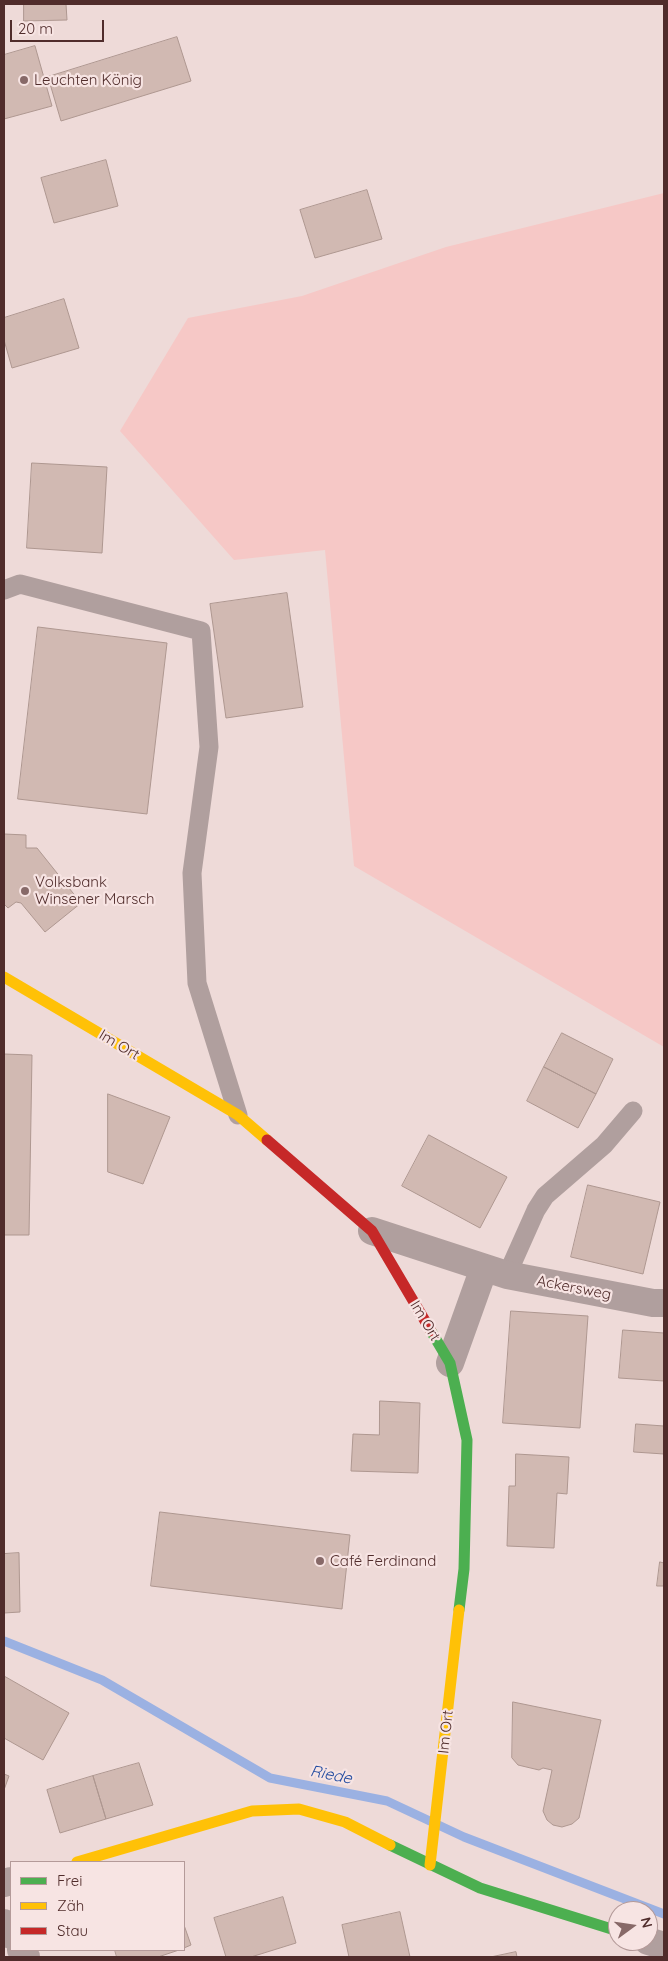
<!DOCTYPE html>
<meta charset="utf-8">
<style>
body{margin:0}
#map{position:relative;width:668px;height:1961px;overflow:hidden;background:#eedad8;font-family:Quicksand,sans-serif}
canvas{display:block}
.frame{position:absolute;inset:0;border:5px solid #502c2b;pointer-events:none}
.legend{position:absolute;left:10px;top:1861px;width:175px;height:90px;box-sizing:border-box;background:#f7e4e3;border:1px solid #b49a99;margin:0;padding:6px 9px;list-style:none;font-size:15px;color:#502c2b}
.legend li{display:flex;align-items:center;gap:10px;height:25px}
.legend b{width:25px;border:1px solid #b49a99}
.north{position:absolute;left:608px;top:1901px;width:50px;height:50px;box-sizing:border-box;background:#f7e4e3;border:1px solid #b49a99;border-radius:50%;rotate:76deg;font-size:14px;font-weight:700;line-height:20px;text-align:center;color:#502c2b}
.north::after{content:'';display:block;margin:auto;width:18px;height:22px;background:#876968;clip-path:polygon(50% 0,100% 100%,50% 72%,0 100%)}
.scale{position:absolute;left:10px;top:20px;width:94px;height:22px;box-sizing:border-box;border:2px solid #502c2b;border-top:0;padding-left:6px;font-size:15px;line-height:18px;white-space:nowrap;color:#502c2b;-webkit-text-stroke:4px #f7e4e3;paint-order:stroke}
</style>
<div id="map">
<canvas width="668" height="1961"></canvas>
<div class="frame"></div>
<ul class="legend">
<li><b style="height:6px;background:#4caf50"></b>Frei</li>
<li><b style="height:6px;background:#ffc107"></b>Zäh</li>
<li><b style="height:6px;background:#c62828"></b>Stau</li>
</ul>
<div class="north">N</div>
<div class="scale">20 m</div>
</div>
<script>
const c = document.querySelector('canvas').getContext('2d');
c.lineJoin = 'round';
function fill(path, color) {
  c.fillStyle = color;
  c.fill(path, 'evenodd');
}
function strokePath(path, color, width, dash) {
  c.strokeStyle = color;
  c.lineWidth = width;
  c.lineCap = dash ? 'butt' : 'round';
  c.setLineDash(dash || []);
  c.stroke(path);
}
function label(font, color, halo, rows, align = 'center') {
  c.font = font + ' Quicksand,sans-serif';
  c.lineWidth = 4.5;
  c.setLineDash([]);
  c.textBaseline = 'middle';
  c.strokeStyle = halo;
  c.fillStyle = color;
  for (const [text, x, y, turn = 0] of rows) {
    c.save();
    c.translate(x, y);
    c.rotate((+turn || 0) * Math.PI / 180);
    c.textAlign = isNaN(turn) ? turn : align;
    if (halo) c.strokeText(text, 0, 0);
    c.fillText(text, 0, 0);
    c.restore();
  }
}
fill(new Path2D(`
 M664 193V1047L354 866 325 550 234 560 120 431 188 318 302 296 446 247Z`), '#f6c8c6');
strokePath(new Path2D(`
 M4 1641 102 1680 270 1778 387 1801 464 1837 664 1914`), '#9bb1e2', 9);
const building = new Path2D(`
 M24 4H66L67 20 24 21Z
 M177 37 191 81 61 121 48 77Z
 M35 46 52 106 4 119V55Z
 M106 160 118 206 54 223 41 178Z
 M367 190 382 239 315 258 300 210Z
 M64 299 79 348 12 368 4 340V318Z
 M32 463 107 467 102 553 27 548Z
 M287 593 303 707 226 718 210 604Z
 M38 627 167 643 147 814 18 799Z
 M4 834 26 835V848H37L81 903 45 932 21 903 16 902 8 908 4 904Z
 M562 1033 613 1059 596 1094 544 1067Z
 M4 1054 32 1055 29 1235H4Z
 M544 1067 596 1094 578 1128 527 1101Z
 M108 1094 170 1117 143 1184 108 1172Z
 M429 1135 507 1177 480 1228 402 1186Z
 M588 1185 660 1202 643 1274 571 1257Z
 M511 1311 588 1316 580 1428 503 1423Z
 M623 1330 664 1333V1381L619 1378Z
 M380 1401 420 1403 418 1473 351 1471 353 1434 379 1435Z
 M636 1424 664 1426V1454L634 1452Z
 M516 1454 569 1457 567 1494 557 1493 554 1548 507 1546 509 1486H515Z
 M160 1512 350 1535 342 1609 151 1586Z
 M19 1553 20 1612 4 1613V1554Z
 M660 1562 664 1563V1586H657Z
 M4 1676 69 1713 43 1760 4 1738Z
 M513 1702 601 1720 579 1818 572 1824 562 1827 553 1825 547 1820 543 1811 552 1770 543 1768 539 1770 518 1765 512 1758Z
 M139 1763 153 1805 106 1819 93 1776Z
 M4 1774 9 1776 4 1790Z
 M93 1776 106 1819 60 1833 47 1790Z
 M283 1897 296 1943 251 1957H226L214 1918Z
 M400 1912 410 1957H349L342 1925Z
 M184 1925 191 1945 184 1948Z
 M115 1950H179L158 1957H117Z
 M516 1952 517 1957H491Z`);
fill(building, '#d1b9b2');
strokePath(building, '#ae9790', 1);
strokePath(new Path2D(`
 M4 590 20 584 201 631 209 747 192 873 197 983 238 1115
 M507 1275 536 1210 545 1196 604 1145 633 1111`), '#b09f9e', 19);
strokePath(new Path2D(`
 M372 1231 507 1275 653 1303H664
 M450 1363 484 1268
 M4 1883 11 1881
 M4 1923 11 1935
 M648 1941 664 1946
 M21 1950 26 1957`), '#b09f9e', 28);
strokePath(new Path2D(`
 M431 1331 450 1363 467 1440 464 1569 459 1610
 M390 1845 480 1888 618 1931`), '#4caf50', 11);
strokePath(new Path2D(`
 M4 977 238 1115 267 1140
 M77 1862 252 1811 299 1809 345 1822 390 1845
 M430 1865 459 1610`), '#ffc107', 11);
strokePath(new Path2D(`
 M267 1140 372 1231 431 1331`), '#c62828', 11);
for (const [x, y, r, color] of [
 [24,80,5,"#876968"],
 [25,891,5,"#876968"],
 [320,1561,5,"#876968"]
]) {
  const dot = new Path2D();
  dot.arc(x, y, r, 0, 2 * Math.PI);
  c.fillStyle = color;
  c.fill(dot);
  strokePath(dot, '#f7e4e3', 2);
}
label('15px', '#502c2b', '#f7e4e3', [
 ["Leuchten König",34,80],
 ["Volksbank",35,882],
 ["Winsener Marsch",35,899],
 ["Café Ferdinand",330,1561]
], 'left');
label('15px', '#502c2b', '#f7e4e3', [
 ["Im Ort",119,1045,31],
 ["Ackersweg",574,1288,11],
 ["Im Ort",425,1321,59],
 ["Im Ort",446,1732,-84]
]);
label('italic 16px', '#214ba0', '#f7e4e3', [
 ["Riede",331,1775,11]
]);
</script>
